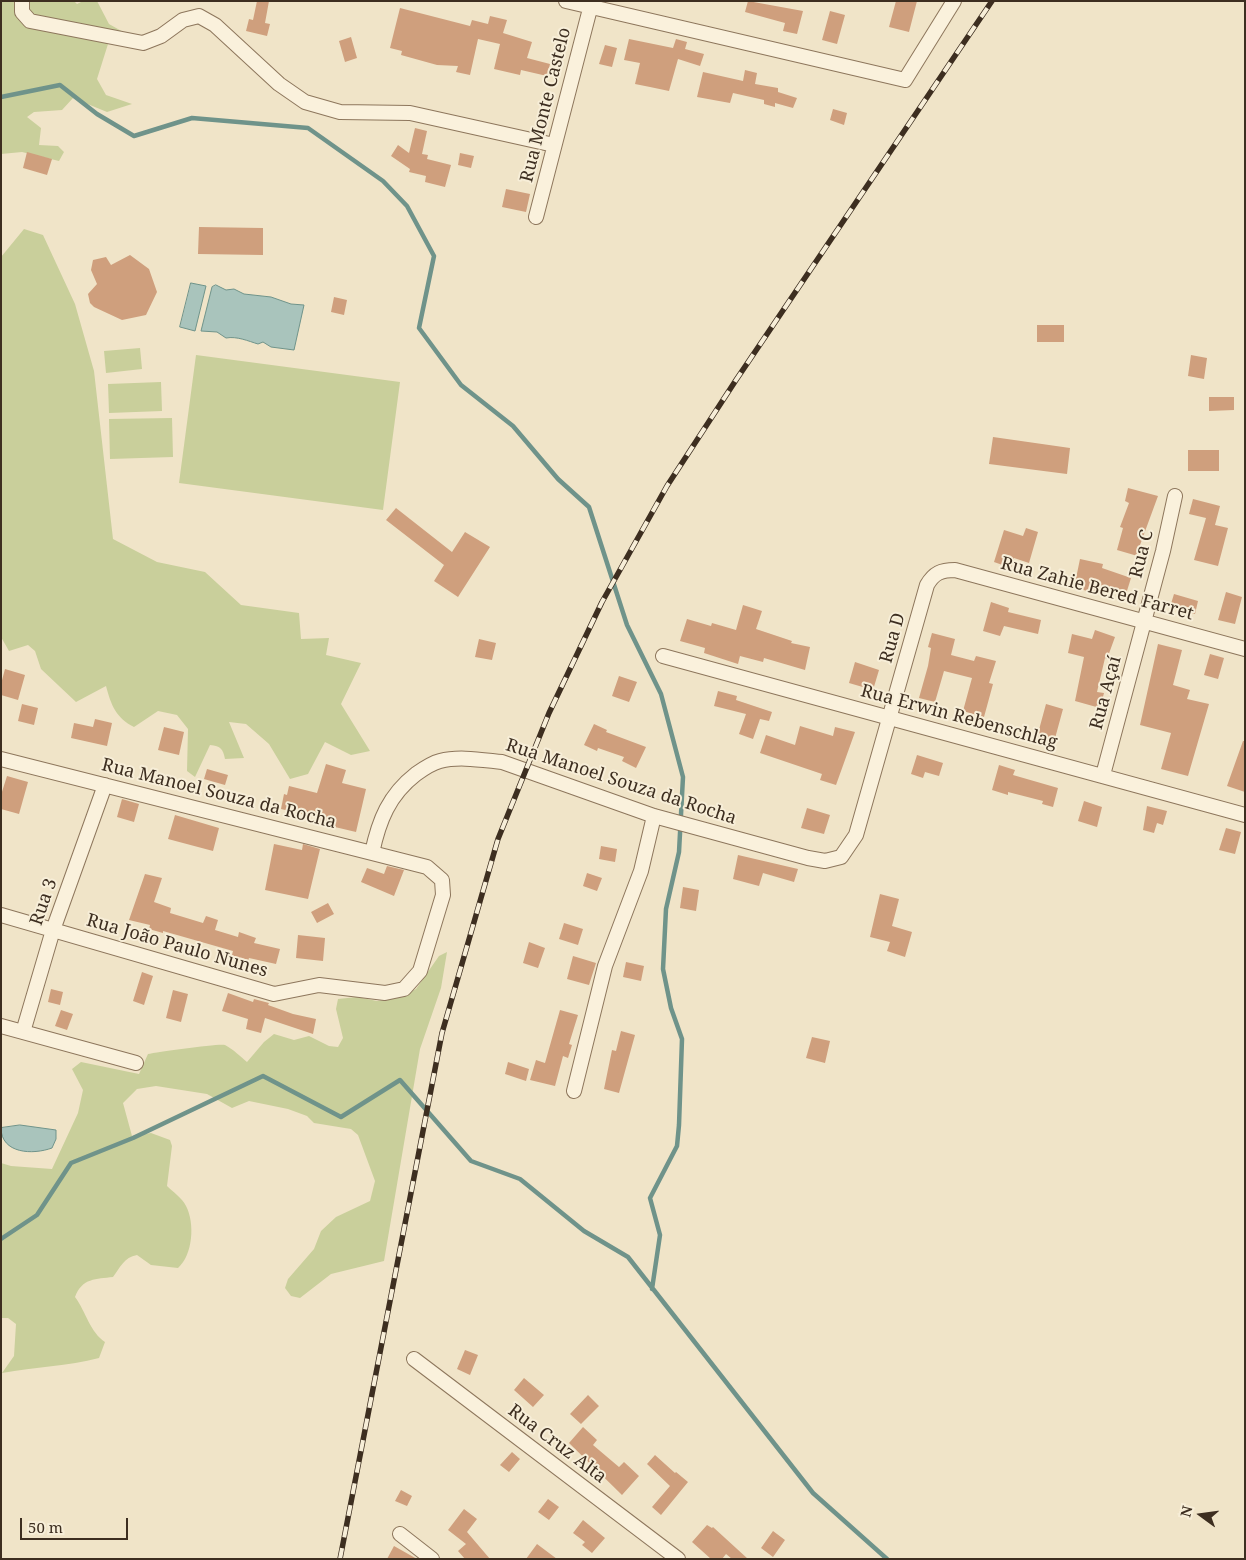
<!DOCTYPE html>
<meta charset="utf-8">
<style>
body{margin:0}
#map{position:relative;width:1246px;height:1560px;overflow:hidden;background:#f0e4c8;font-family:"Noto Serif",serif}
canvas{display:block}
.frame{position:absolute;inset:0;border:2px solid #3d2e20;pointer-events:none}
.north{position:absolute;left:1176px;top:1490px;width:50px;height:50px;-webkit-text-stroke:4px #f7eed8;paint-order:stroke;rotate:284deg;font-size:14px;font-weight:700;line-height:20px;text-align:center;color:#3d2e20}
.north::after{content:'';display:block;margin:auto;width:18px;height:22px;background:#3d2e20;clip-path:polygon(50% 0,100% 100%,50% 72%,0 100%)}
.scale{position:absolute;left:20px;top:1518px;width:108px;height:22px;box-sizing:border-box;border:2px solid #3d2e20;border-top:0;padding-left:6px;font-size:15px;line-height:18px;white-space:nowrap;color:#3d2e20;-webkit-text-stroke:4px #f7eed8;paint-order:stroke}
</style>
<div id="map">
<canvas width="1246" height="1560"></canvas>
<div class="frame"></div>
<div class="north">N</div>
<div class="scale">50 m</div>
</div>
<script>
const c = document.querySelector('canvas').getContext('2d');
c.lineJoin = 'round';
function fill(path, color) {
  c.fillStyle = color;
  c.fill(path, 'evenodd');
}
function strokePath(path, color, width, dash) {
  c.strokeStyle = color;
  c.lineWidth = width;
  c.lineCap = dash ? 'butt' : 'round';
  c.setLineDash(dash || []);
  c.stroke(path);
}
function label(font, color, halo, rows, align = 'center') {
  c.font = font + ' "Noto Serif",serif';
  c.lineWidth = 4;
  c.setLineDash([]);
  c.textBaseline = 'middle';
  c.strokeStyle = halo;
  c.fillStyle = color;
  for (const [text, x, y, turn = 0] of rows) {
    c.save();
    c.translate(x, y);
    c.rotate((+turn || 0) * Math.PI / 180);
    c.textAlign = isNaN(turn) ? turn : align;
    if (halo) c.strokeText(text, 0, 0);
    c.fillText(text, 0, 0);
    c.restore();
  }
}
fill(new Path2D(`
 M1 1H74L77 4 83 1H97L109 24 125 33 127 42 108 44 97 79 106 95 132 104 107 112 73 98 62 110 34 112 27 117 41 128 39 145 58 146 64 152 59 161 22 152 1 154Z
 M24 229 43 235 75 304 94 371 113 539 157 562 205 572 241 605 299 613 301 639 329 638 326 655 361 663 341 704 370 751 351 755 325 742 308 774 290 779 269 744 246 724 229 722 244 758 225 759C223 749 221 746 210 745L195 777 187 771 188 729 177 715 158 711 134 727C116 718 111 705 106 686L76 702 41 669 35 651 28 645 9 651 1 637V257Z
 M140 348 142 369 106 373 104 351Z
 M196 355 400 382 383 510 179 483Z
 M161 382 162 411 109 413 108 384Z
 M172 418 173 457 110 459 109 419Z
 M447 952 441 988 420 1049 384 1261 331 1274 300 1298 291 1296 285 1288 288 1279 314 1249 321 1231 336 1217 370 1201 375 1181 358 1135 351 1129 314 1123 307 1116 288 1109 249 1101 232 1108 207 1094 156 1086 137 1089 123 1103 132 1136 151 1133 170 1140 172 1146 167 1186C173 1192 182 1198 186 1206 195 1223 193 1255 178 1268L151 1265 137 1255C124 1257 120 1268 113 1277 96 1279 82 1278 75 1297 86 1312 90 1332 105 1342L99 1358C68 1366 35 1367 2 1373L14 1356 16 1324 8 1318H1V1163L11 1166 52 1169 78 1113 83 1090 72 1069 81 1062 139 1074 148 1054C158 1052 221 1043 225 1045 233 1049 241 1057 247 1062L264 1042 274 1034 294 1040 309 1036 329 1046 338 1047 343 1038 336 1009 338 999 357 997 377 1001 397 998 416 989 439 956Z`), '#c9cf9b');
const water = new Path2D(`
 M191 283 206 286 195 331 180 327Z
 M216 285 226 290 234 289 244 294 271 297 291 304 304 305 294 350 271 347 263 342 258 344C248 341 237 336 226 338L217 332 201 331 212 287Z
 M20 1125 56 1130V1139L52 1148C33 1155 1 1154 1 1128Z`);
fill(water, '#a9c4bc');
strokePath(water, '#6f938a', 1);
strokePath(new Path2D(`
 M1 97 60 85 97 114 134 136 192 118 308 128 383 181 407 206 434 256 419 328 461 385 513 426 558 479 589 507 627 625 661 694 683 777 679 852 666 909 663 969 671 1008 682 1039 679 1125 677 1146 650 1198 660 1235 652 1289
 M1 1239 37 1215 71 1163 133 1138 263 1076 341 1117 400 1080 471 1161 520 1179 584 1231 628 1257 813 1493 887 1559`), '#6f938a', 4.5);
fill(new Path2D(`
 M257 1H269L265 23 270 24 267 36 246 31 249 19 253 20Z
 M748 1 803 11 797 34 783 31 785 23 745 12Z
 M896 1H917L909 32 889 27Z
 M400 8 470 26 472 20 488 24 490 16 507 20 503 33 532 42 527 58 550 64 547 76 521 70 520 75 494 69 500 44 478 39 470 75 456 72 458 66 437 65 401 55 402 51 390 48Z
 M830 11 845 15 837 44 822 40Z
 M351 37 357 58 345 62 339 41Z
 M629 39 673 48 676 39 687 42 685 49 704 54 700 66 678 59 669 91 650 87 635 84 640 63 624 60Z
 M605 45 617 48 612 67 599 64Z
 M745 70 757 73 755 84 778 88V92L797 98 793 108 775 103V107L764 104V100L733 93 730 103 697 97 703 72 743 81Z
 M833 109 847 113 844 125 830 120Z
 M415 128 427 131 422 154 428 155 427 159 451 165 445 187 425 182 426 176 409 172 410 169 391 156 398 145 409 153Z
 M27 152 52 159 47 175 23 168Z
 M460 153 474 156 471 168 458 165Z
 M506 189 530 194 526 212 502 207Z
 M199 227 263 228V255L198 254Z
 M130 255 149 269 157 292 146 315 122 320 94 307 90 303 88 294 97 284 91 270 93 260 106 257 111 265Z
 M334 297 347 300 344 315 331 312Z
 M1037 325H1064V342H1037Z
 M1191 355 1207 358 1204 379 1188 376Z
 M1209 397H1234V410L1209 411Z
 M993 437 1070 448 1067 474 989 464Z
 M1188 450H1219V471H1188Z
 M1128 488 1158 496 1140 545 1144 546 1141 557 1117 550 1123 528 1120 527 1129 503 1125 501Z
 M1193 499 1220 506 1215 525 1228 528 1218 566 1194 560 1206 518 1189 514Z
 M396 508 452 552 465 532 490 547 458 597 434 581 444 565 386 520Z
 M1026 528 1038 532 1029 563 1014 558 1011 568 994 562 1004 530 1023 536Z
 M1080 559 1103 564 1102 568 1131 578 1126 594 1099 585 1097 593 1074 588Z
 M1226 592 1242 597 1235 624 1218 620Z
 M1174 594 1198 601 1195 614 1170 607Z
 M991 602 1009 608 1008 612 1041 620 1038 634 1004 626 1000 636 983 631Z
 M743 605 762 611 756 629 792 641 791 643 810 647 805 670 764 658 763 662 740 656 738 664 704 653 705 648 680 641 687 619 711 626 712 623 736 630Z
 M1095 630 1115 637 1107 659 1105 658 1097 692 1104 693 1100 708 1075 701 1084 657 1068 653 1072 634 1092 639Z
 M932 633 955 639 951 655 974 661 976 656 996 661 989 683 993 684 984 717 963 711 972 678 944 671 935 702 919 698 928 666 931 648 928 647Z
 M479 639 496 643 492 660 475 657Z
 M1158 644 1182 650 1173 685 1190 690 1187 699 1209 704 1188 776 1161 769 1171 733 1140 725Z
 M1210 654 1224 658 1218 679 1204 675Z
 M855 662 879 670 873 690 849 683Z
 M5 669 25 675 18 700 1 695V684Z
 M619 676 637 682 629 702 612 696Z
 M718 691 737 696 736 700 772 712 769 721 760 719 753 739 739 734 746 714 714 706Z
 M22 704 38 708 34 725 18 721Z
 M1046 704 1063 709 1054 742 1037 737Z
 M95 719 112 723 107 746 71 738 74 723 93 727Z
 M594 724 607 730 606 732 646 747 636 768 622 761 624 757 598 748 597 751 584 745Z
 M800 726 833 736 835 727 855 732 836 785 820 780 822 774 760 753 766 735 795 745Z
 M164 727 184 732 179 755 158 750Z
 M1243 741H1245V792L1227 786Z
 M917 755 943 763 939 776 925 772 923 778 911 774Z
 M326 764 346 770 342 783 366 789 356 832 318 823 319 818 281 809 284 794 287 795 289 786 317 793Z
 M999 765 1015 770 1013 775 1058 788 1053 807 1042 804 1043 801 1008 792V795L992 790Z
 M207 769 228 775 225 785 204 779Z
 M7 776 28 782 19 814 1 809V795Z
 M122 799 139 804 134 822 117 817Z
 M1084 801 1102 807 1097 827 1078 821Z
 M1147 806 1167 811 1163 825 1157 823 1154 833 1143 830Z
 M807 808 830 815 824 834 801 828Z
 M175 815 219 828 213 851 168 839Z
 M1226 828 1241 832 1235 854 1219 850Z
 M274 844 302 850 303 844 320 849 308 899 265 890Z
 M601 846 617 849 615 862 599 859Z
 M738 855 798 869 794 882 763 873 759 886 733 879Z
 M387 866 404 870 394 896 361 882 367 868 384 874Z
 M587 873 602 878 597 891 583 886Z
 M145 874 162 878 154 902 171 908 170 913 203 923 206 916 218 920 215 930 238 937 239 932 256 938 254 943 280 949 276 964 249 958 247 964 231 959 233 951 163 931V933L149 929 150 925 129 920Z
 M683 887 699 890 696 911 680 908Z
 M880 894 899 899 892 926 912 932 905 957 887 951 890 942 870 937Z
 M328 903 334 914 317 923 311 912Z
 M564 923 583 929 578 945 559 939Z
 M298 935 325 938 323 961 296 958Z
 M529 942 545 948 538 968 523 963Z
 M573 956 596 963 589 985 567 979Z
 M626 962 644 966 641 981 623 977Z
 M142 972 153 976 144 1005 133 1001Z
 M51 989 63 992 60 1005 48 1002Z
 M173 990 188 994 181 1022 166 1018Z
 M228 993 253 1002 254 999 269 1003 268 1005 293 1014 316 1019 313 1034 265 1018 261 1033 246 1029 248 1019 222 1011Z
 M61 1010 73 1014 67 1030 55 1026Z
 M560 1010 578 1015 569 1044 572 1045 568 1058 563 1056 555 1086 530 1080 536 1060 545 1063Z
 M621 1031 635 1035 619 1093 604 1089 612 1050 616 1051Z
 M812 1037 830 1041 825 1063 806 1058Z
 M508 1062 529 1069 526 1081 505 1074Z
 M465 1350 478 1355 470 1375 457 1369Z
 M524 1378 544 1395 533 1407 514 1390Z
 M588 1395 599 1406 581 1424 570 1414Z
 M583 1427 597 1440 593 1445 619 1467 624 1462 639 1476 622 1495 569 1443Z
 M512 1452 520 1459 509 1472 500 1465Z
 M655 1455 675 1473 676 1472 688 1482 661 1515 652 1507 670 1486 647 1464Z
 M401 1490 412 1496 407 1506 395 1501Z
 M548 1499 559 1507 549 1520 538 1512Z
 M464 1509 477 1519 467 1532 490 1559H465L458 1551 466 1544 448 1530Z
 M583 1520 605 1538 592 1553 582 1545 585 1542 573 1533Z
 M707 1525 712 1528 713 1527 748 1559H732L726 1554 722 1559H711L692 1542Z
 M773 1531 785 1540 773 1557 761 1548Z
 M537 1544 557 1559H526Z
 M394 1546 417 1559H387Z`), '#cf9f7d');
const minor = new Path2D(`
 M22 1V12L30 21 143 43 161 36 183 20 199 16 215 25 279 84 305 102 340 112 410 113 554 145
 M566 1 905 80 954 1
 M536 217 592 1
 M663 656 1245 815
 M1 759 372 853C379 820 389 795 416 774 423 769 432 763 440 761 459 756 482 760 502 762L654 816 808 858 825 861 841 857 856 835 927 585C934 573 941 570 955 570L1245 649
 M1103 775 1163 551 1175 496
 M1 915 274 994 319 985 385 993 404 989 420 971 443 895 442 880 427 867 372 853
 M1 1026 136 1063
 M23 1032 53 930 105 785
 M574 1091 605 966 641 871 654 816
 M414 1359 678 1559
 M400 1534 432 1559`);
strokePath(minor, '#8d765c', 16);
strokePath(minor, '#faf1dc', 14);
const rail = new Path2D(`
 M340 1559 442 1033 498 839 549 713 602 602 667 486 736 380 992 1`);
strokePath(rail, '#3d2e20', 5.5);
strokePath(rail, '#f7eed8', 4, [11]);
label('18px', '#3d2e20', '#f7eed8', [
 ["Rua Monte Castelo",546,105,-76],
 ["Rua C",1142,554,-76],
 ["Rua Zahie Bered Farret",1097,589,15],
 ["Rua D",893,638,-74],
 ["Rua Açaí",1106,693,-75],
 ["Rua Erwin Rebenschlag",959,717,15],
 ["Rua Manoel Souza da Rocha",621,782,18],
 ["Rua Manoel Souza da Rocha",219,794,14],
 ["Rua 3",44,902,-71],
 ["Rua João Paulo Nunes",177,946,16],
 ["Rua Cruz Alta",557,1444,37]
]);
</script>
